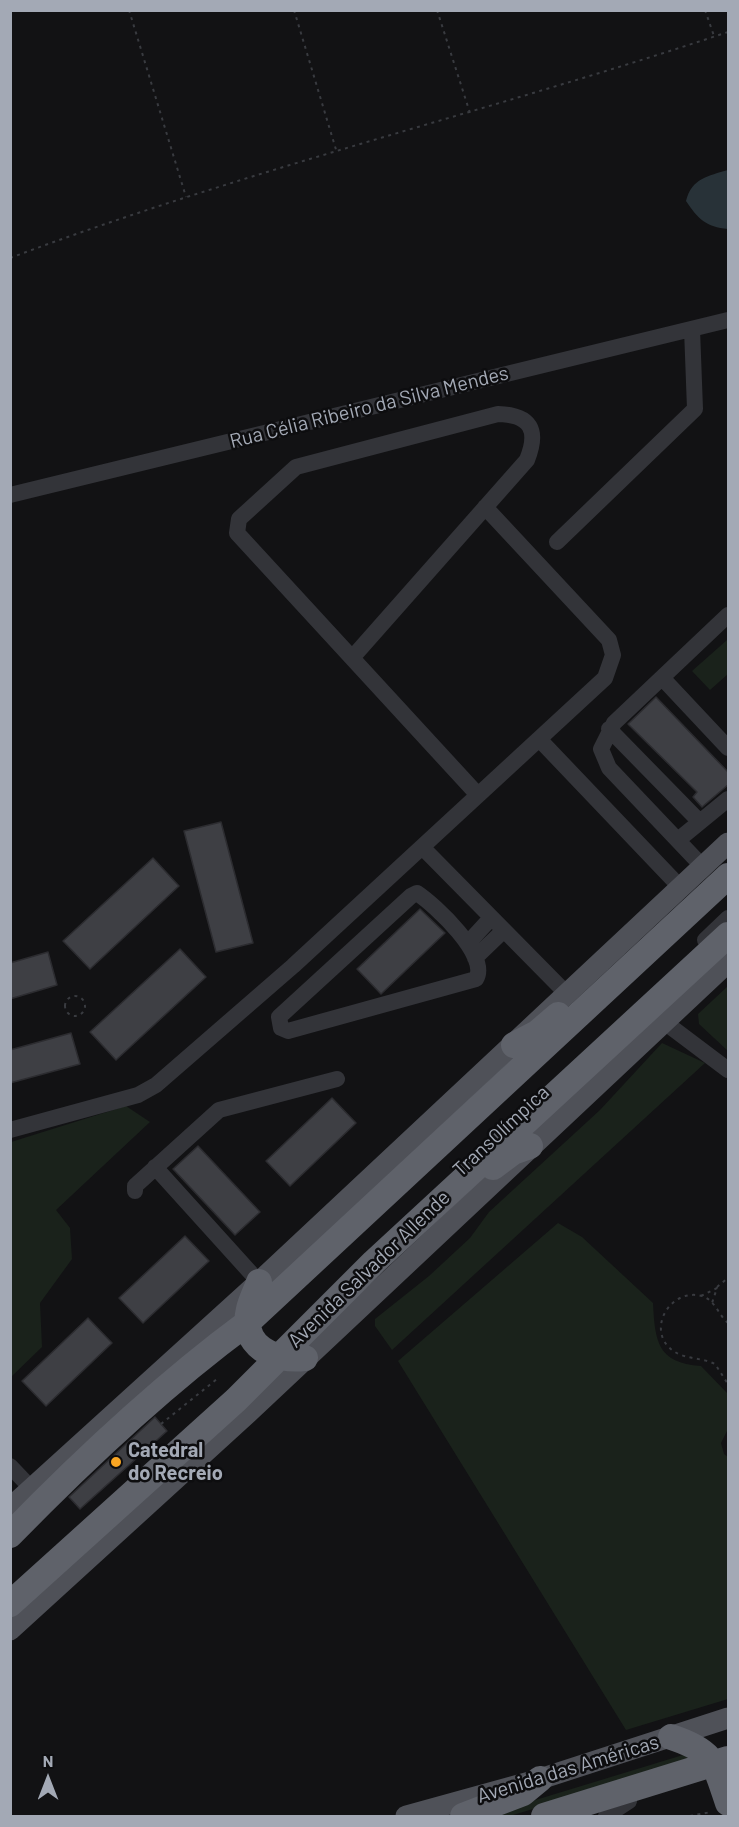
<!DOCTYPE html>
<meta charset="utf-8">
<style>
body{margin:0}
#map{position:relative;width:739px;height:1827px;overflow:hidden;background:#121214;font-family:Barlow,sans-serif}
canvas{display:block}
.frame{position:absolute;inset:0;border:12px solid #a3a9b5;pointer-events:none}
.north{position:absolute;left:18px;top:1749px;width:60px;height:60px;-webkit-text-stroke:4px #0d0d0f;paint-order:stroke;rotate:0deg;font-size:16px;font-weight:700;line-height:24px;text-align:center;color:#a3a9b5}
.north::after{content:'';display:block;margin:auto;width:21px;height:27px;background:#a3a9b5;clip-path:polygon(50% 0,100% 100%,50% 72%,0 100%)}
</style>
<div id="map">
<canvas width="739" height="1827"></canvas>
<div class="frame"></div>
<div class="north">N</div>
</div>
<script>
const c = document.querySelector('canvas').getContext('2d');
c.lineJoin = 'round';
function fill(path, color) {
  c.fillStyle = color;
  c.fill(path, 'evenodd');
}
function strokePath(path, color, width, dash) {
  c.strokeStyle = color;
  c.lineWidth = width;
  c.lineCap = dash ? 'butt' : 'round';
  c.setLineDash(dash || []);
  c.stroke(path);
}
function label(font, color, halo, rows, align = 'center') {
  c.font = font + ' Barlow,sans-serif';
  c.lineWidth = 5;
  c.setLineDash([]);
  c.textBaseline = 'middle';
  c.strokeStyle = halo;
  c.fillStyle = color;
  for (const [text, x, y, turn = 0] of rows) {
    c.save();
    c.translate(x, y);
    c.rotate((+turn || 0) * Math.PI / 180);
    c.textAlign = isNaN(turn) ? turn : align;
    if (halo) c.strokeText(text, 0, 0);
    c.fillText(text, 0, 0);
    c.restore();
  }
}
fill(new Path2D(`
 M727 640 728 674 710 690 692 671Z
 M728 986V1051L699 1024 698 1014Z
 M662 1043 705 1063 392 1350 375 1326V1319L429 1276 470 1238 489 1212 600 1110Z
 M126 1106 150 1122 56 1210 70 1228 72 1259 40 1303 42 1347 11 1377V1142Z
 M558 1223 582 1237 653 1303C655 1341 657 1363 701 1366L728 1394V1429L721 1443 724 1454 728 1457V1699L626 1730 398 1361Z
 M683 1755 696 1759 510 1816H483Z`), '#1a221b');
fill(new Path2D(`
 M728 170V229C706 227 698 219 686 201 692 178 708 176 728 170Z`), '#283238');
const building = new Path2D(`
 M656 697 729 773V784L702 807 693 797 697 792 628 724Z
 M221 822 253 943 216 952 184 831Z
 M153 858 179 886 90 969 63 941Z
 M420 909 445 933 381 994 357 969Z
 M180 949 206 977 116 1060 90 1032Z
 M48 952 57 985 10 999V963Z
 M71 1033 80 1064 10 1083V1050Z
 M332 1098 356 1123 290 1186 266 1161Z
 M198 1146 260 1212 235 1235 173 1169Z
 M185 1236 209 1261 143 1323 119 1298Z
 M88 1318 112 1343 46 1406 22 1381Z
 M155 1417 167 1431 80 1509 69 1497Z`);
fill(building, '#3e3f44');
strokePath(building, '#2c2c30', 1.5);
strokePath(new Path2D(`
 M129 10 186 197
 M294 10 337 153
 M437 10 470 113
 M705 10 714 36
 M10 258C245 170 491 111 728 32
 M65 1006a10 10 0 1 1 20 0a10 10 0 1 1-20 0Z
 M717 1287 728 1278
 M701 1296 717 1288 712 1303
 M728 1323C719 1316 715 1300 702 1296 669 1287 644 1333 675 1352 686 1359 703 1358 715 1364L728 1384
 M161 1424 217 1379
 M690 1816 711 1812`), '#393b40', 2, [3, 4.5]);
strokePath(new Path2D(`
 M10 495 728 320
 M557 542 695 409 692 329
 M352 658 527 460C539 430 531 415 498 414L296 467 239 519 237 533 478 795
 M667 683 728 748
 M609 729 699 821
 M539 739 681 888
 M678 840 728 799
 M422 847 567 994
 M703 867 609 768 601 749 614 723 728 615
 M417 893C435 905 490 956 476 979L288 1031 281 1028 279 1017 411 896Z
 M705 940 728 918
 M469 942 491 918
 M475 958 503 931
 M663 1021 728 1070
 M10 1130 138 1095 156 1085 293 966 605 678 613 655 609 640 485 507
 M155 1167 259 1282
 M135 1191V1186L219 1110 337 1079
 M10 1466 31 1488
 M606 1816 629 1801`), '#333439', 16);
strokePath(new Path2D(`
 M10 1508 259 1282 728 843
 M10 1630 248 1413 728 962
 M406 1816 540 1779 728 1718`), '#4f5158', 21);
strokePath(new Path2D(`
 M514 1045 537 1033 558 1015
 M493 1167 513 1152 530 1146
 M259 1282C256 1291 251 1300 249 1309 240 1346 274 1362 305 1358
 M10 1535C84 1459 163 1385 247 1323L728 876
 M10 1604 236 1400 374 1262 728 935
 M671 1737C714 1751 714 1762 728 1803
 M463 1816 523 1793 540 1779
 M544 1816 728 1759`), '#5f626a', 26);
for (const [x, y, r, color] of [
 [116,1462,6,"#faa623"]
]) {
  const dot = new Path2D();
  dot.arc(x, y, r, 0, 2 * Math.PI);
  c.fillStyle = color;
  c.fill(dot);
  strokePath(dot, '#0d0d0f', 2);
}
label('20px', '#a3a9b5', '#0d0d0f', [
 ["Rua Célia Ribeiro da Silva Mendes",369,407,-14],
 ["TransOlímpica",501,1131,-43],
 ["Avenida Salvador Allende",369,1269,-44],
 ["Avenida das Américas",568,1769,-17]
]);
label('bold 20px', '#a3a9b5', '#0d0d0f', [
 ["Catedral",128,1450],
 ["do Recreio",128,1473]
], 'left');
</script>
